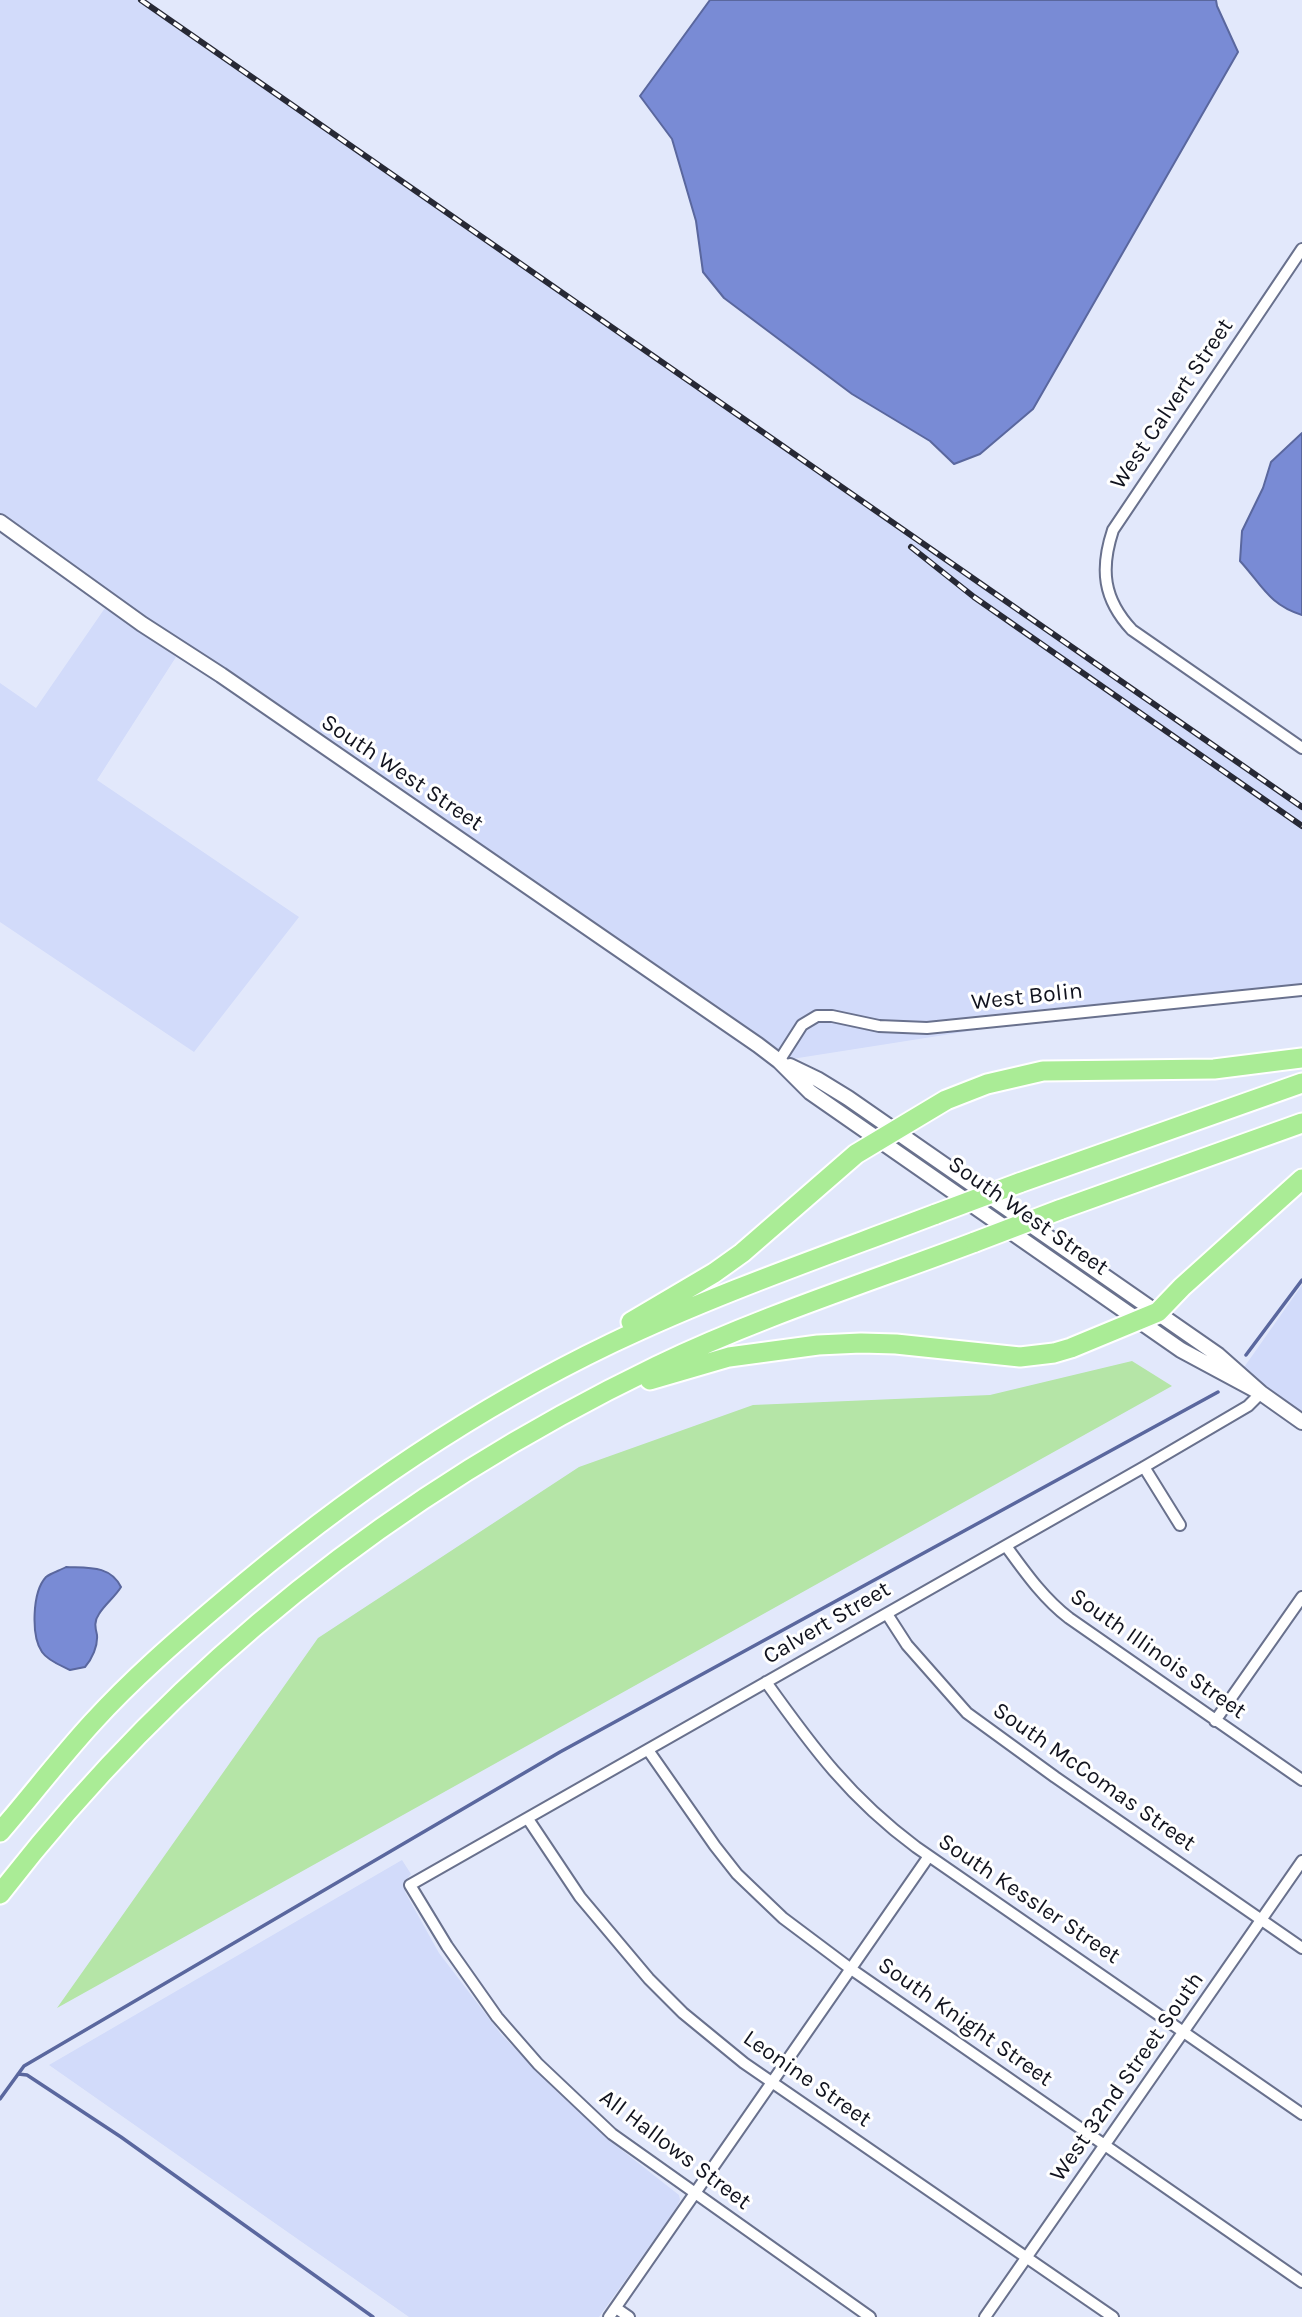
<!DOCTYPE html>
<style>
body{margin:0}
canvas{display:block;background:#e2e8fb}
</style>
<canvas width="1302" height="2317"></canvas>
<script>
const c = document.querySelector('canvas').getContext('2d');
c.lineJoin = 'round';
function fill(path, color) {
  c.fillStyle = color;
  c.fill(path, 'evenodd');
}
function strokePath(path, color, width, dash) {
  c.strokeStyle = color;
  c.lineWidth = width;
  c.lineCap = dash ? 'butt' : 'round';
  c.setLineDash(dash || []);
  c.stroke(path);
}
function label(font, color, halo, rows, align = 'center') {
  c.font = font + ' Karla,sans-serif';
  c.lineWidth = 6;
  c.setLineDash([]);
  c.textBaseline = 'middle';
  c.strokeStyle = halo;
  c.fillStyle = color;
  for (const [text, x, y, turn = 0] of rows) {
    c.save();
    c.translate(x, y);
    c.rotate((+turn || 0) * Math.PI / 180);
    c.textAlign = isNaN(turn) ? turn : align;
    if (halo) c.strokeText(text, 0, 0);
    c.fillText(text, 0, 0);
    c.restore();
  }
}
fill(new Path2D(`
 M0 0H142L1302 807V985L1097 1011 779 1061 0 523Z
 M105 608 176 657 97 780 299 917 194 1052 0 922V683L36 708Z
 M1302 1285V1422L1235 1380Z
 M402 1860 411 1874 405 1882V1892L439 1953 501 2034 554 2089 614 2144 679 2195 680 2200 676 2209 599 2317H409L49 2065Z`), '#d2dbfa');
fill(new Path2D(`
 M1132 1361 1172 1386 57 2008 318 1638 579 1467 753 1405 990 1395Z`), '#b5e5a7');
const water = new Path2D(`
 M710 0H1216L1217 6 1238 52 1033 409 980 454 954 464 930 441 852 394 724 298 703 272 696 221 672 139 640 96Z
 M1302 433V615C1269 605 1262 585 1240 561L1242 531 1263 488 1271 462Z
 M66 1567C88 1568 110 1565 121 1587 115 1597 105 1604 99 1614 94 1621 95 1627 97 1635 98 1646 92 1659 85 1667L70 1670C62 1666 48 1661 42 1652 31 1636 32 1592 46 1577 51 1573 61 1570 66 1567Z`);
fill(water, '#798bd5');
strokePath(water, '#5a679e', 2);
strokePath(new Path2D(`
 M1246 1355 1302 1280
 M18 2074 27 2075 121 2137 373 2317
 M0 2099 24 2066 560 1752 1218 1392`), '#5a679e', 3.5);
const street = new Path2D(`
 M1302 249 1113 530C1100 569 1103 599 1132 630L1302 748
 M779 1061 802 1025 817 1016H832L879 1026 927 1028 1302 990
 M1144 1467 1180 1525
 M1006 1546C1025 1572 1043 1598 1069 1618L1302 1780
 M887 1614 907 1645 967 1713 1055 1777 1302 1948
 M766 1682C813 1748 850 1798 916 1847L1302 2114
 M1215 1721 1302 1597
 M648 1750 715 1846 737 1874 783 1918 851 1969 1302 2282
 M528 1819 580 1897 649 1979 683 2013 744 2063 1113 2317
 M616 2308 629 2317
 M609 2317 929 1856
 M870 2317 612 2134 538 2064 497 2017 447 1946 410 1885 1144 1467 1248 1406 1261 1393
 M985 2317 1302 1861`);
const secondary = new Path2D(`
 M0 522 142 624 221 675 758 1045 779 1061 810 1092 1181 1350 1261 1393
 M790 1066 817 1079 848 1098 1218 1355 1261 1393 1302 1422`);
const highway = new Path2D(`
 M1019 1183 1302 1083
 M1059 1210 1302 1123
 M631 1322 714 1273 742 1253 856 1154 946 1100 987 1084 1043 1071 1214 1069 1302 1058
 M650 1380 729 1357 818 1345 861 1343 896 1344 1020 1357 1054 1353 1071 1348 1158 1312 1182 1287 1302 1179
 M0 1832C31 1796 60 1758 92 1723 132 1679 177 1640 222 1602 341 1500 470 1411 612 1343 717 1293 828 1255 936 1214
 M0 1894C176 1666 398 1491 657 1366 759 1317 869 1282 975 1242`);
strokePath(street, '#69718d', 14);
strokePath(secondary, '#69718d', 18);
strokePath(highway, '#fff', 23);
strokePath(street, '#fff', 10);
strokePath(secondary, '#fff', 14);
strokePath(highway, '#aaec96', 19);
const rail = new Path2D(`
 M141 0 1302 807
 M911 547 974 597 1302 826`);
strokePath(rail, '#272935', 6);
strokePath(rail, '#fff', 3.5, [10]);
const highwayBridge = new Path2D(`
 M936 1214 1019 1183
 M975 1242 1059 1210`);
strokePath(highwayBridge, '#fff', 23, []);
strokePath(highwayBridge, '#aaec96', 19);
label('23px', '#11131e', '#fff', [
 ["West Calvert Street",1172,404,-56],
 ["South West Street",402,773,34],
 ["West Bolin",1027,997,-6],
 ["South West Street",1028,1216,35],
 ["Calvert Street",827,1623,-30],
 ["South Illinois Street",1158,1654,35],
 ["South McComas Street",1094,1777,35],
 ["South Kessler Street",1029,1899,34],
 ["South Knight Street",965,2022,35],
 ["West 32nd Street South",1127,2077,-55],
 ["Leonine Street",807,2079,35],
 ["All Hallows Street",675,2150,37]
]);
</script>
